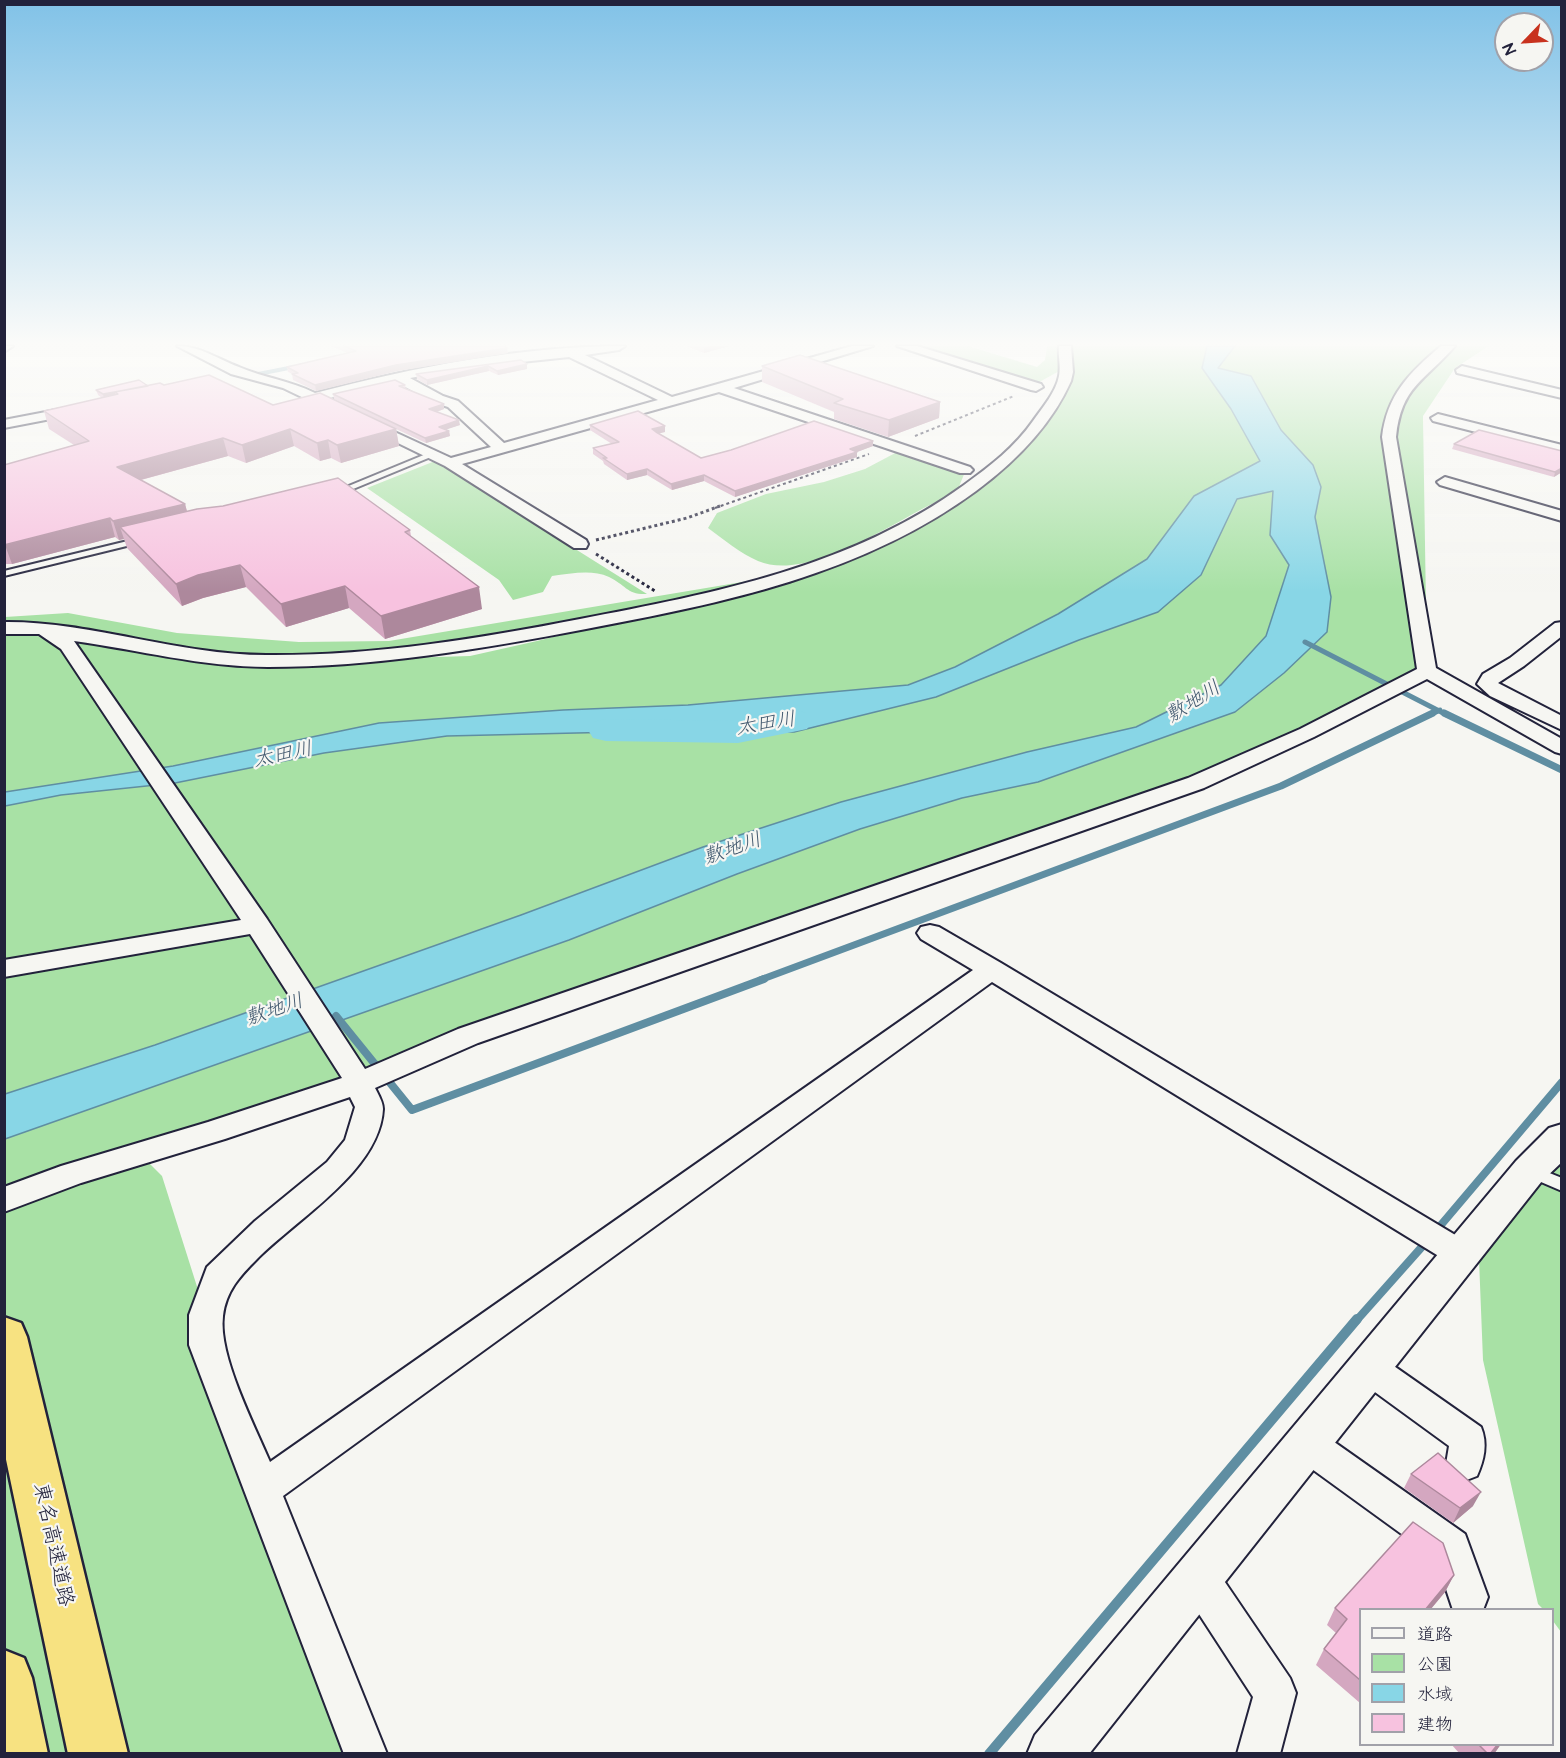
<!DOCTYPE html>
<meta charset="utf-8">
<style>
body{margin:0}
#map{position:relative;width:1566px;height:1758px;overflow:hidden;background:#f6f6f2;font-family:"Architects Daughter","Klee One",sans-serif}
canvas{display:block}
.frame{position:absolute;inset:0;border:6px solid #22223b;pointer-events:none}
.legend{position:absolute;left:1359px;top:1608px;width:195px;height:138px;box-sizing:border-box;background:#f6f6f2;border:2px solid #a1a1a9;margin:0;padding:8px 10px;list-style:none;font-size:18px;color:#22223b}
.legend li{display:flex;align-items:center;gap:12px;height:30px}
.legend b{width:30px;border:2px solid #a1a1a9}
.north{position:absolute;left:1494px;top:12px;width:60px;height:60px;box-sizing:border-box;background:#f6f6f2;border:2px solid #a1a1a9;border-radius:50%;rotate:245deg;font-size:16px;font-weight:700;line-height:24px;text-align:center;color:#22223b}
.north::after{content:'';display:block;margin:auto;width:21px;height:27px;background:#c8321e;clip-path:polygon(50% 0,100% 100%,50% 72%,0 100%)}
</style>
<div id="map">
<canvas width="1566" height="1758"></canvas>
<div class="frame"></div>
<ul class="legend">
<li><b style="height:8px;background:#f6f6f2"></b>道路</li>
<li><b style="height:16px;background:#a8e1a5"></b>公園</li>
<li><b style="height:16px;background:#88d6e6"></b>水域</li>
<li><b style="height:16px;background:#f7c2df"></b>建物</li>
</ul>
<div class="north">N</div>
</div>
<script>
const c = document.querySelector('canvas').getContext('2d');
c.lineJoin = 'round';
function fill(path, color) {
  c.fillStyle = color;
  c.fill(path, 'evenodd');
}
function strokePath(path, color, width, dash) {
  c.strokeStyle = color;
  c.lineWidth = width;
  c.lineCap = dash ? 'butt' : 'round';
  c.setLineDash(dash || []);
  c.stroke(path);
}
function label(font, color, halo, rows, align = 'center') {
  c.font = font + ' "Architects Daughter","Klee One",sans-serif';
  c.lineWidth = 4.5;
  c.setLineDash([]);
  c.textBaseline = 'middle';
  c.strokeStyle = halo;
  c.fillStyle = color;
  for (const [text, x, y, turn = 0] of rows) {
    c.save();
    c.translate(x, y);
    c.rotate((+turn || 0) * Math.PI / 180);
    c.textAlign = isNaN(turn) ? turn : align;
    if (halo) c.strokeText(text, 0, 0);
    c.fillText(text, 0, 0);
    c.restore();
  }
}
fill(new Path2D(`
 M925 346H968L1037 367 1045 360 1047 346H1489L1455 368 1423 416 1427 671 1206 779 142 1156 162 1176 206 1315 366 1753H5L4 633 166 648 94 630 5 624V617L68 613 177 633 299 642 389 641 772 577 673 606 420 650 301 661 470 656 537 641 841 565 942 499C896 520 809 583 758 561 740 553 724 540 708 528L717 513 766 494 824 482 865 469 899 451 965 472 958 489 1018 450 1062 383 1063 369 1034 385 916 349Z
 M435 461 647 594C627 595 626 585 609 577 591 569 571 574 552 576L543 592 513 600 499 580 367 488Z
 M1561 1145V1632L1553 1621 1552 1610 1543 1609 1538 1604 1483 1360 1478 1234Z`), '#a8e1a5');
const water = new Path2D(`
 M1207 346H1235L1218 368 1251 376 1281 430 1313 465 1321 487 1315 517 1331 597 1327 632 1284 673 1235 712 1038 782 962 798 860 829 737 874 569 940 5 1139V1094L155 1045 521 915 703 847 841 802 1027 752 1136 727 1221 685 1266 636 1289 565 1270 535 1273 491 1237 499 1201 575 1158 612 1079 640 936 697 794 732 663 731 447 736 324 753 175 783 61 795 5 806V792L173 766 379 723 563 710 688 705 908 685 955 667 1058 614 1147 559 1194 496 1260 461 1231 409 1202 368Z`);
fill(water, '#88d6e6');
strokePath(water, '#5f8ea2', 1.5);
strokePath(new Path2D(`
 M258 374 294 367`), '#5f8ea2', 4);
strokePath(new Path2D(`
 M1305 642 1447 715
 M1430 715 1440 710`), '#5f8ea2', 5);
strokePath(new Path2D(`
 M1444 713 1562 770
 M760 980 1281 786 1433 713`), '#5f8ea2', 7);
strokePath(new Path2D(`
 M336 1016 412 1110 764 979
 M1435 1232 1562 1082
 M1356 1321 1428 1240`), '#5f8ea2', 8);
strokePath(new Path2D(`
 M989 1754 1357 1319`), '#5f8ea2', 10);
fill(new Path2D(`
 M794 710 807 713 812 721 807 729 738 743 606 741 593 738 588 730 593 722 606 719 738 721Z`), '#88d6e6');
const service = new Path2D(`
 M431 452 438 454 341 494 334 492Z
 M140 538 144 540 143 542 4 576V571Z
 M1532 1166 1562 1178V1191L1527 1176 1524 1172 1527 1168Z`);
const minor = new Path2D(`
 M177 346C201 346 217 359 239 367 265 378 288 380 315 393 416 367 520 346 625 346L619 350 585 355 672 397 852 346H873L734 388 970 467 973 470 970 473H960L719 392 462 464 586 540 588 544 586 548H574L445 466 361 425 368 421 373 422 451 458 491 447 448 407 433 402 396 382 326 399 344 410 342 413 337 414 283 388 231 374ZM569 357 658 400 504 443 458 401 443 396 410 378 474 367Z
 M897 346H917L1041 384 1043 387 1036 391 1031 390Z
 M1059 346H1071L1073 372 1071 381C1051 426 1015 462 976 491 862 575 723 603 586 629 481 649 375 667 268 667 202 667 139 650 74 641L267 919 365 1069 458 1029 1188 778 1300 729 1417 669 1382 437C1387 395 1409 373 1441 346H1455C1425 381 1401 386 1396 437L1436 668 1562 739V754L1555 752 1427 679 1314 737 1204 788 478 1043 375 1088C378 1094 383 1102 383 1109 380 1170 298 1218 257 1259 240 1276 226 1291 223 1316 218 1355 254 1424 270 1462L973 970 921 939 917 933 921 927 930 925 939 927 1001 963 1472 1245 1477 1254 1472 1263 1461 1267 1450 1263 992 982 283 1496 387 1754H344L189 1345V1315L207 1267 255 1221 327 1162 345 1140 355 1107 350 1097 225 1139 81 1183 4 1212V1187L61 1166 208 1122 342 1078 250 934 4 977V960L241 920 61 649 39 634H4V622C91 621 177 655 266 655 372 656 477 639 580 619 715 593 851 567 964 485 990 466 1015 447 1033 421 1042 408 1056 392 1059 376 1061 366 1058 356 1059 346Z
 M1462 366 1562 390V398L1457 373 1456 370Z
 M77 406 82 407 84 410 82 413 4 428V420Z
 M1438 414 1562 445V454L1433 421 1431 418Z
 M1445 477 1562 511V521L1440 485 1437 482Z
 M1562 622V636L1524 666 1498 683 1562 716V730L1490 696 1477 684 1483 674 1510 658 1555 623Z
 M1369 1353 1381 1357 1481 1427C1488 1444 1484 1460 1477 1476L1464 1481 1451 1476 1446 1464 1449 1446 1357 1379 1352 1368 1357 1357Z
 M1307 1427 1320 1432 1465 1534 1488 1597 1483 1610H1453L1436 1559 1294 1456 1289 1444 1294 1432Z
 M1198 1558 1212 1563 1290 1678 1296 1693 1280 1754H1237L1253 1697 1184 1591 1178 1577 1184 1563Z`);
const tertiary = new Path2D(`
 M4 346H13L4 352Z
 M1562 1124V1162L1542 1181 1089 1754H1027L1035 1735 1516 1161 1549 1128Z`);
const motorway = new Path2D(`
 M4 1317 21 1323 27 1337 128 1754H68L4 1450Z
 M4 1650 24 1658 32 1678 48 1754H4Z`);
strokePath(service, '#22223b', 4);
strokePath(minor, '#22223b', 4);
strokePath(tertiary, '#22223b', 4);
strokePath(motorway, '#22223b', 5);
strokePath(new Path2D(`
 M915 436 1014 396
 M715 508 869 454`), '#22223b', 2, [3, 3]);
strokePath(new Path2D(`
 M596 540 687 518 720 506
 M596 554 655 591`), '#22223b', 3, [3, 3]);
fill(service, '#f6f6f2');
fill(minor, '#f6f6f2');
fill(tertiary, '#f6f6f2');
fill(motorway, '#f7e281');
fill(new Path2D(`
 M330 346H505L507 348 508 353 397 371 316 391 293 380 292 374 288 372 287 367 348 353Z
 M686 346H730L704 353Z
 M521 360 527 364V369L498 375 489 371 427 385 417 379 416 374Z
 M762 366 940 402 939 418 888 437 834 419V412L762 382Z
 M164 385 390 426 334 399 333 394 405 385 406 389 444 409 437 412 460 425 446 429 449 431 450 436 426 443 396 429 399 446 341 463 331 458 320 461 294 446 246 463 228 456 141 480 185 504 187 511 410 530 411 536 482 609 385 639 349 608 286 627 246 587 203 598 182 606 127 548 124 539 119 540 115 537 12 564H4V465L74 445 49 429 44 411 102 398 98 395 96 390 148 386Z
 M590 425 665 426V432L658 433 701 458 873 446 857 452V457L735 497 704 481 672 490 647 475 627 480 604 464 603 461 593 454V448L612 444 590 430Z
 M1454 444 1562 472 1554 477 1452 449Z
 M1411 1474 1473 1506 1453 1523 1404 1488Z
 M1454 1575 1445 1592 1430 1610H1360V1703L1316 1665 1324 1649 1336 1633 1327 1625 1335 1608Z
 M1451 1744H1501L1494 1754H1460Z`), '#d4a7c0');
fill(new Path2D(`
 M710 346H730L704 353V348Z
 M507 348 508 353 397 371 316 391 315 385 396 365Z
 M527 364V369L498 375 497 371Z
 M488 366 489 371 427 385V380Z
 M115 392 116 397 104 399 103 394Z
 M940 402 939 418 888 437 889 420Z
 M444 404V409L430 414 429 409Z
 M459 420 460 425 439 432V427Z
 M665 426V432L653 435 652 429Z
 M290 429 294 446 246 463 242 445Z
 M396 429 399 446 341 463 337 445Z
 M449 431 450 436 426 443 425 438Z
 M223 438 228 456 122 485 117 467Z
 M328 440 331 458 320 461 317 443Z
 M873 441V446L857 452V457L735 497V491Z
 M1562 468V472L1554 477 1555 472Z
 M647 469V475L627 480V474Z
 M704 475V481L672 490 671 484Z
 M185 504 190 523 120 527 124 539 119 540 113 521Z
 M110 518 115 537 12 564 5 545Z
 M240 565 246 587 203 598 182 606 176 584 198 575Z
 M345 586 349 608 286 627 281 604Z
 M479 587 482 609 385 639 381 616Z
 M1481 1492 1473 1506 1453 1523 1460 1508Z
 M1454 1575 1445 1592 1430 1610H1425Z
 M1498 1744H1501L1494 1754H1490Z`), '#ad889c');
const building = new Path2D(`
 M344 346H505L507 348 396 365 315 385 292 374 298 373 287 367 356 351Z
 M800 355 940 402 889 420 834 403 843 399 762 366Z
 M521 360 527 364 497 371 488 366 427 380 416 374Z
 M209 375 273 405 320 393 396 429 337 445 328 440 317 443 290 429 242 445 223 438 117 467 185 504 113 521 110 518 4 545V465L89 441 44 411 118 394 115 392 160 383 164 385Z
 M139 380 148 386 103 394 96 390Z
 M395 380 405 385 399 386 444 404 429 409 459 420 439 427 449 431 425 438 333 394Z
 M638 411 665 426 652 429 656 432 701 458 731 450 814 421 873 441 850 449 857 452 735 491 704 475 671 484 647 469 627 474 603 458H607L593 448 619 442 590 425Z
 M1479 430 1562 451V468L1555 472 1454 444Z
 M338 478 410 530 405 532 479 587 381 616 345 586 281 604 240 565 198 575 176 584 120 527 197 509 223 506Z
 M1438 1453 1481 1492 1460 1508 1411 1474Z
 M1413 1522 1443 1543 1454 1575 1425 1610H1360V1680L1324 1649 1347 1619 1335 1608Z
 M1478 1744H1498L1490 1754H1488Z`);
fill(building, '#f7c2df');
strokePath(building, '#ad889c', 1.5);
const sky = c.createLinearGradient(0, 0, 0, 592);
sky.addColorStop(0, '#81c2e7');
sky.addColorStop(0.58, '#fbfbf9');
sky.addColorStop(1, '#fbfbf900');
c.fillStyle = sky;
c.fillRect(0, 0, 1566, 592);
label('italic 20px', '#41586e', '#f6f6f2', [
 ["敷地川",1194,703,-32],
 ["太田川",766,725,-9],
 ["太田川",283,756,-12],
 ["敷地川",733,850,-19],
 ["敷地川",275,1011,-19]
]);
label('21px', '#22223b', '#f6f6f2', [
 ["東名高速道路",52,1545,78]
]);
</script>
